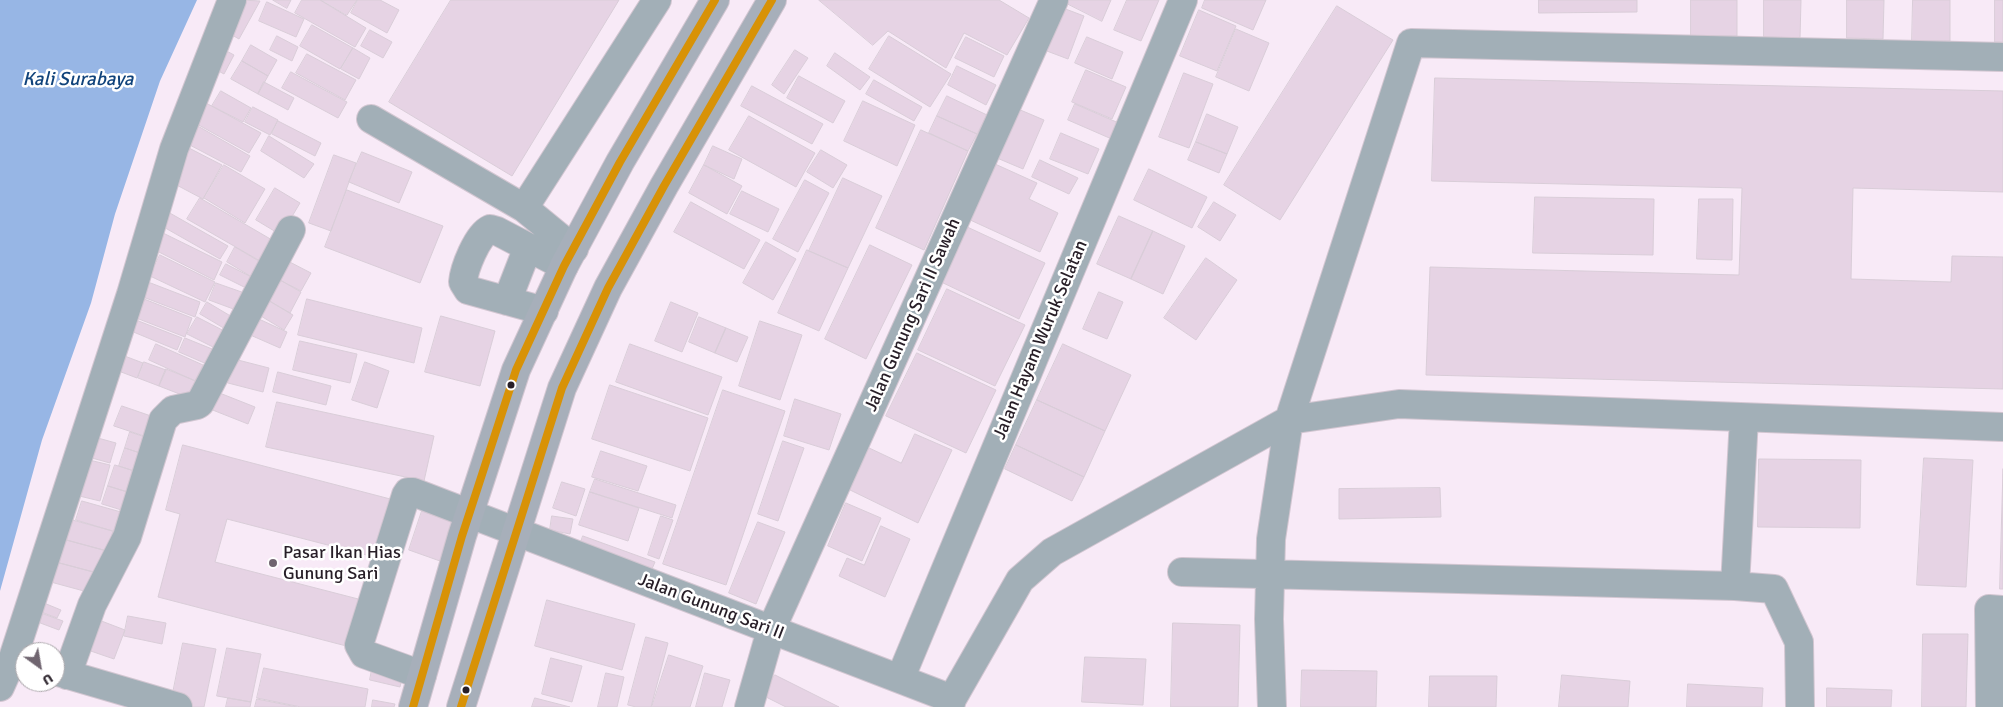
<!DOCTYPE html>
<style>
body{margin:0}
#map{position:relative;width:2003px;height:707px;overflow:hidden;background:#f8eaf7;font-family:Signika,sans-serif}
canvas{display:block}
.north{position:absolute;left:15px;top:642px;width:50px;height:50px;box-sizing:border-box;background:#fff;border:1px solid #a9a5a9;border-radius:50%;rotate:148deg;font-size:14px;font-weight:700;line-height:20px;text-align:center;color:#271e27}
.north::after{content:'';display:block;margin:auto;width:18px;height:22px;background:#706570;clip-path:polygon(50% 0,100% 100%,50% 72%,0 100%)}
</style>
<div id="map">
<canvas width="2003" height="707"></canvas>
<div class="north">U</div>
</div>
<script>
const c = document.querySelector('canvas').getContext('2d');
c.lineJoin = 'round';
function fill(path, color) {
  c.fillStyle = color;
  c.fill(path, 'evenodd');
}
function strokePath(path, color, width, dash) {
  c.strokeStyle = color;
  c.lineWidth = width;
  c.lineCap = dash ? 'butt' : 'round';
  c.setLineDash(dash || []);
  c.stroke(path);
}
function label(font, color, halo, rows, align = 'center') {
  c.font = font + ' Signika,sans-serif';
  c.lineWidth = 5;
  c.setLineDash([]);
  c.textBaseline = 'middle';
  c.strokeStyle = halo;
  c.fillStyle = color;
  for (const [text, x, y, turn = 0] of rows) {
    c.save();
    c.translate(x, y);
    c.rotate((+turn || 0) * Math.PI / 180);
    c.textAlign = isNaN(turn) ? turn : align;
    if (halo) c.strokeText(text, 0, 0);
    c.fillText(text, 0, 0);
    c.restore();
  }
}
fill(new Path2D(`
 M0 0H197L160 81 115 214 91 303 42 440 0 591Z`), '#97b6e5');
const building = new Path2D(`
 M242 0 260 1 239 39 225 31Z
 M273 0H291L287 8Z
 M302 0H320L366 28 355 47 295 13Z
 M321 0H357L347 15Z
 M358 0H380L399 10 387 33 351 13Z
 M451 0H619L512 176 389 102Z
 M819 0H999L1029 18 1007 55 964 33 946 68 888 31 873 45Z
 M1060 0H1111L1102 21Z
 M1127 0H1159L1141 41 1114 30Z
 M1205 0H1266L1253 30 1202 8Z
 M1539 0H1637V12L1539 13Z
 M1691 0H1737V36H1691Z
 M1764 0H1801L1800 38 1764 37Z
 M1847 0H1884L1883 39 1847 38Z
 M1913 0H1950V41L1912 42Z
 M1995 0H2003V42H1995Z
 M267 2 304 19 296 37 259 21Z
 M1055 5 1084 16 1068 59 1039 48Z
 M1337 6 1393 40 1280 220 1224 185Z
 M1199 10 1236 26 1217 71 1180 56Z
 M312 25 353 48 340 69 300 46Z
 M1236 29 1269 43 1249 91 1216 77Z
 M370 30 392 42 383 58 361 46Z
 M277 36 298 47 292 61 270 50Z
 M889 36 951 74 930 107 869 69Z
 M966 37 1004 56 994 77 955 58Z
 M1087 37 1123 52 1112 79 1075 63Z
 M251 45 277 60 268 76 242 61Z
 M221 48 234 55 224 74 211 67Z
 M353 48 370 58 359 79 341 69Z
 M795 50 808 58 784 94 772 85Z
 M835 53 870 77 860 90 827 66Z
 M307 54 356 80 345 100 296 73Z
 M242 61 268 76 258 94 231 79Z
 M957 66 996 85 986 105 948 85Z
 M1086 70 1126 87 1112 119 1072 102Z
 M291 72 347 102 338 118 282 88Z
 M1184 73 1213 84 1189 148 1159 137Z
 M799 76 845 101 833 123 787 98Z
 M1435 78 2003 91V192L1853 188 1851 279 1951 282 1952 256 2003 257V389L1426 375 1430 267 1739 275 1742 188 1432 181Z
 M874 80 922 107 914 121 866 94Z
 M264 82 294 98 288 110 258 94Z
 M752 86 823 124 812 144 741 106Z
 M221 91 251 108 243 122 212 106Z
 M947 96 987 115 977 134 937 116Z
 M863 101 915 125 897 166 844 141Z
 M206 103 261 133 249 153 195 123Z
 M1075 104 1121 124 1114 140 1068 120Z
 M253 107 278 120 270 135 245 122Z
 M1018 109 1044 120 1023 169 997 158Z
 M1207 114 1238 127 1227 154 1196 142Z
 M749 116 815 153 796 187 729 150Z
 M937 116 977 134 968 151 929 133Z
 M278 121 321 143 315 156 272 134Z
 M196 125 250 156 241 172 186 143Z
 M921 130 968 151 924 250 876 228Z
 M1061 133 1099 149 1088 174 1050 159Z
 M269 136 314 164 304 178 261 151Z
 M1196 142 1227 154 1219 173 1188 160Z
 M713 146 742 159 734 179 704 165Z
 M187 147 222 165 203 199 169 181Z
 M821 150 847 165 833 188 807 172Z
 M362 152 412 172 399 203 349 182Z
 M334 155 356 163 331 231 309 223Z
 M1040 160 1078 178 1069 194 1032 177Z
 M995 164 1037 183 1029 199 1058 213 1040 252 968 219Z
 M224 165 265 189 245 223 204 198Z
 M704 165 742 186 727 214 689 193Z
 M1149 169 1207 197 1192 228 1134 200Z
 M843 178 882 196 848 268 809 251Z
 M805 180 829 193 798 252 773 239Z
 M275 188 300 203 281 235 256 220Z
 M347 190 443 226 420 283 325 247Z
 M742 191 779 209 768 232 730 214Z
 M1535 197 1654 199 1653 255 1533 253Z
 M200 198 279 244 267 265 187 219Z
 M1699 199H1733L1732 260 1697 259Z
 M691 202 760 240 744 269 674 232Z
 M1214 202 1236 215 1220 241 1198 227Z
 M168 212 228 246 220 259 160 225Z
 M1119 216 1153 231 1131 279 1097 264Z
 M965 226 1045 263 1019 319 939 281Z
 M1153 231 1185 246 1163 294 1131 279Z
 M163 233 222 262 214 280 155 250Z
 M766 242 796 259 773 300 743 283Z
 M870 245 912 265 866 359 825 339Z
 M235 247 269 267 260 282 227 262Z
 M807 250 848 268 819 331 778 313Z
 M160 255 215 282 205 302 150 276Z
 M282 258 311 273 301 291 272 276Z
 M1206 258 1237 280 1196 340 1164 318Z
 M226 264 261 282 256 293 220 275Z
 M273 276 301 292 290 313 261 296Z
 M148 282 200 302 195 317 143 297Z
 M216 283 253 296 247 314 209 300Z
 M947 289 1025 325 995 386 918 350Z
 M1099 292 1123 302 1107 339 1083 329Z
 M134 295 192 318 185 337 126 314Z
 M259 295 293 315 284 330 251 310Z
 M307 299 422 328 414 363 298 335Z
 M207 302 239 321 232 333 200 314Z
 M671 302 698 313 682 352 655 341Z
 M248 314 287 332 280 348 241 331Z
 M441 316 495 331 480 386 425 372Z
 M197 317 234 336 225 353 187 334Z
 M699 317 726 328 715 353 689 342Z
 M136 320 182 338 177 350 131 331Z
 M760 321 802 335 780 400 739 386Z
 M726 328 748 337 737 362 715 353Z
 M185 338 222 353 216 368 179 352Z
 M300 341 357 354 350 383 293 370Z
 M156 344 203 365 195 381 149 360Z
 M630 344 722 377 708 415 616 382Z
 M1063 344 1131 375 1105 431 1037 400Z
 M917 353 996 390 966 453 886 416Z
 M122 355 143 363 137 378 116 370Z
 M234 359 269 368 263 392 228 383Z
 M144 362 166 370 159 386 138 378Z
 M365 362 389 371 377 408 352 400Z
 M166 369 206 385 200 402 159 386Z
 M278 372 331 386 326 405 273 392Z
 M610 385 708 418 690 471 592 439Z
 M212 390 255 407 248 424 205 407Z
 M723 390 785 411 726 585 663 564Z
 M795 399 841 414 829 450 784 436Z
 M1037 400 1105 431 1084 477 1016 445Z
 M277 402 434 436 424 481 266 447Z
 M122 406 154 417 147 437 114 426Z
 M130 432 154 440 149 456 125 448Z
 M915 434 952 450 918 523 848 489 867 447 901 463Z
 M87 435 116 443 110 463 81 455Z
 M783 441 804 448 778 521 758 514Z
 M183 445 398 501 382 559 227 519 215 562 366 601 354 648 158 597 180 514 166 510Z
 M1016 445 1084 477 1072 501 1005 469Z
 M125 448 149 456 143 474 119 466Z
 M601 451 647 466 638 491 592 477Z
 M81 458 110 465 100 501 71 494Z
 M1924 458 1973 460 1966 587 1917 585Z
 M1759 459 1861 460 1860 528 1758 527Z
 M115 465 141 473 134 494 108 486Z
 M2003 469V589H2000Z
 M595 479 676 505 672 518 590 492Z
 M562 482 585 489 576 516 553 508Z
 M108 486 134 494 128 512 102 504Z
 M1440 488 1441 517 1339 519V489Z
 M590 492 639 508 628 541 579 525Z
 M82 501 128 514 122 534 76 520Z
 M846 503 881 518 862 561 828 546Z
 M422 511 453 522 440 561 409 550Z
 M552 516 573 519 570 534 550 530Z
 M661 516 673 520 659 559 648 555Z
 M65 518 113 531 107 551 59 538Z
 M758 522 785 532 756 604 729 593Z
 M881 526 910 539 885 597 839 576 847 558 864 565Z
 M583 536 655 562 649 576 578 551Z
 M59 538 107 551 101 574 52 561Z
 M52 561 101 574 95 594 47 581Z
 M547 600 635 624 622 670 535 646Z
 M44 603 61 610 57 618 41 612Z
 M30 609 63 621 59 630 27 618Z
 M128 616 166 623 162 644 124 636Z
 M91 617 125 630 114 659 79 647Z
 M1173 623 1240 625 1238 707H1171Z
 M1923 634H1968L1966 707H1922Z
 M646 637 668 643 651 707H636L628 705Z
 M183 643 216 649 204 707H193L171 703Z
 M227 648 261 654 251 702 217 696Z
 M669 655 703 666 690 707H652Z
 M1085 657 1146 659 1143 705 1082 702Z
 M551 658 582 666 572 702 542 694Z
 M373 664 404 669 400 687 370 680Z
 M264 668 368 689 365 707H301L257 698Z
 M1302 670 1377 671 1376 707H1301Z
 M606 673 624 677 617 707H598Z
 M705 673 730 680 722 707H696Z
 M775 675 839 707H786L764 696Z
 M1562 675 1630 681 1628 707H1559Z
 M1430 676H1497L1496 707H1429Z
 M1688 684 1763 688 1762 707H1687Z
 M1827 688 1892 690 1891 707H1827Z
 M228 698 251 702 250 707H226Z
 M535 698 570 707H532Z
 M257 699 297 707H255Z
 M373 700 395 704 394 707H372Z`);
fill(building, '#e6d3e4');
strokePath(building, '#d9cdd8', 1);
const minor = new Path2D(`
 M371 119 524 208 574 249
 M524 208 657 0
 M507 301 528 247
 M544 311 468 290 463 282C464 269 477 235 490 229L497 231 564 266
 M1182 572 1735 586 1774 589 1799 642 1800 707
 M1735 586 1744 418
 M55 671 178 707
 M67 675 92 605 127 537 163 420 173 410 197 405 200 403 291 230
 M422 675 364 654 359 645 406 495 408 492H413L952 699
 M900 679 1183 0
 M0 687 13 658 131 294 174 149 232 0
 M749 707 771 630 1054 0
 M950 707 952 699 1020 580 1052 552 1289 420 1399 404 2003 427
 M1272 707 1269 619 1271 539 1289 420 1411 43 2003 57
 M1990 707 1989 609 2003 610`);
const major = new Path2D(`
 M413 707 462 536 516 370 564 266 620 162 715 0
 M461 707 562 388 608 288 664 186 772 0`);
strokePath(minor, '#d2c6d1', 30);
strokePath(major, '#d2c6d1', 30);
strokePath(minor, '#a2afb7', 28);
strokePath(major, '#a7afba', 28);
strokePath(new Path2D(`
 M413 707 462 536 516 370 564 266 620 162 715 0
 M461 707 562 388 608 288 664 186 772 0`), '#d89206', 8);
for (const [x, y, r, color] of [
 [511,385,4.5,"#271e27"],
 [273,563,5,"#706570"],
 [466,690,4.5,"#271e27"]
]) {
  const dot = new Path2D();
  dot.arc(x, y, r, 0, 2 * Math.PI);
  c.fillStyle = color;
  c.fill(dot);
  strokePath(dot, '#fff', 2);
}
label('18px', '#271e27', '#fff', [
 ["Jalan Gunung Sari II Sawah",913,315,-66],
 ["Jalan Hayam Wuruk Selatan",1041,340,-67],
 ["Jalan Gunung Sari II",711,607,21]
]);
label('18px', '#271e27', '#fff', [
 ["Pasar Ikan Hias",283,553],
 ["Gunung Sari",283,574]
], 'left');
label('italic 19px', '#10437b', '#fff', [
 ["Kali Surabaya",78,80]
]);
</script>
